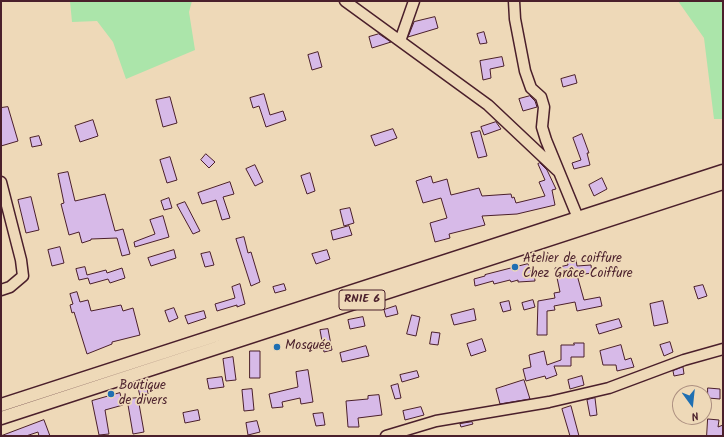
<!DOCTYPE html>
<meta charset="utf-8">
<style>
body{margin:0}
#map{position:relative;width:724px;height:437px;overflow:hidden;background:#eed9b8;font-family:Kalam,sans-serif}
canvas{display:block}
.frame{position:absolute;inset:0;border:2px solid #4a1f2b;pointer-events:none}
.north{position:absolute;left:672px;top:385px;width:40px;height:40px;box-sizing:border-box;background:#eed9b8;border:1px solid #ac8f80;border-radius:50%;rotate:165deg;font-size:11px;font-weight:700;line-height:16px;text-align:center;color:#4a1f2b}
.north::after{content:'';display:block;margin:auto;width:14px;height:18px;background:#1f6fb2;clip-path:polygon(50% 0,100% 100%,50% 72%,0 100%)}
</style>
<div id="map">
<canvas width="724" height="437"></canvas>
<div class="frame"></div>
<div class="north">N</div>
</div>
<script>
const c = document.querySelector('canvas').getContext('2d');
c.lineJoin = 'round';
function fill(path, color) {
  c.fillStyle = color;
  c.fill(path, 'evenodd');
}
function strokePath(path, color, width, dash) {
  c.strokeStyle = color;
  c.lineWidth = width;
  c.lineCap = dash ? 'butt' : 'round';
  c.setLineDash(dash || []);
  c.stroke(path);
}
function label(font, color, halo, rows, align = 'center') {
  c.font = font + ' Kalam,sans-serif';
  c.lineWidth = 3.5;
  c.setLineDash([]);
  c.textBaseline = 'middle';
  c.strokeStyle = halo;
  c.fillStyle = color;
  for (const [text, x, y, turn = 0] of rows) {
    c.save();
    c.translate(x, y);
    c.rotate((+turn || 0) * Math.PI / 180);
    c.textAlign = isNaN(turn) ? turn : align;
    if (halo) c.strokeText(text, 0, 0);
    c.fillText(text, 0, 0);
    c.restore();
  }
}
fill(new Path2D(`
 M70 1H192L189 12 195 50 126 79 113 42 97 21 72 22Z
 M678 1H723V119H714L704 38Z`), '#abe5aa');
const building = new Path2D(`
 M435 17 438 28 408 37 414 22Z
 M484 32 487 43 480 44 477 34Z
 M379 34 391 42 372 48 369 37Z
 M318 52 322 67 312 70 308 55Z
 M502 57 504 66 490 69 491 78 483 80 480 61Z
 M575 75 577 83 563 87 561 79Z
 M264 94 270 115 283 111 286 120 266 127 259 106 253 108 250 98Z
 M530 96 535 101 537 107 523 111 519 99Z
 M170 97 177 123 163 127 156 100Z
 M8 107 18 141 1 146V108Z
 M93 120 98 136 80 142 75 126Z
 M496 122 501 129 484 135 481 127Z
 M393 129 397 138 375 146 371 136Z
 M480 131 487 156 478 158 471 133Z
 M582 134 589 153H587L590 165 574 169 572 163 581 160 573 138Z
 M39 136 42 145 32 147 30 138Z
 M206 154 215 162 209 168 201 160Z
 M170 157 177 180 167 183 160 160Z
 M540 163 547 170 556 189 552 190 555 205 517 214 482 216 485 225 449 234 450 238 435 242 430 223 447 218 441 198 423 203 416 181 431 176 433 183 447 179 451 195 479 188 482 196 511 194 512 198 514 197 516 203 545 196 539 182 545 180 538 164Z
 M255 165 263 182 255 186 246 169Z
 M68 172 75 201 105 194 115 231 123 229 130 254 122 256 117 238 91 239V240L82 243 79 232 69 235 61 204 64 203 58 174Z
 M310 173 315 191 307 194 301 176Z
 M602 178 607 189 594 196 589 185Z
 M230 182 234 194 223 197 230 218 222 220 216 200 202 204 198 193Z
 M31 197 39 230 26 233 18 200Z
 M169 198 172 208 164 210 161 201Z
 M185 202 200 231 193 234 177 205Z
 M350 208 354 223 344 226 340 210Z
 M163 216 169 237 135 247 134 242 155 234 150 220Z
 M349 226 352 235 333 240 331 231Z
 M244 237 248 253 251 252 260 282 251 286 236 239Z
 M60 247 64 263 52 266 48 250Z
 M174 250 176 258 151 266 148 258Z
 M327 250 330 259 316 264 312 254Z
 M210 252 214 265 205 267 201 254Z
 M576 260 577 266 591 265 592 273 577 275 584 300 600 297 602 306 577 311 575 302 554 306 555 310 547 311V335H537L538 301 555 298 554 293 560 292 555 268 568 265 567 261Z
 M528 264 531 272H534L535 281 518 282V280L511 282 510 280 494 284 493 281 475 286 474 279 485 276V275Z
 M85 267 87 275 106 270 107 273 122 268 125 278 110 283 108 279 90 284 88 278 79 280 76 269Z
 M240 284 245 304 237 307V305L217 311 215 304 235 298 232 287Z
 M284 284 286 290 275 293 273 287Z
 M703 285 707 296 698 299 694 287Z
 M77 292 80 302 88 300 91 311 121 305 123 311 133 308 140 335 112 342V344L87 354 74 312 72 313 70 305 73 304 70 294Z
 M533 300 535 307 524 310 522 303Z
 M509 301 511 310 503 312 500 303Z
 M663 301 668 323 654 326 650 304Z
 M396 306 398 314 386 317 384 310Z
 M174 308 178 318 169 322 165 311Z
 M474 309 476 320 454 325 451 315Z
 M204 311 206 318 188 324 185 316Z
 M412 315 420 317 416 336 407 334Z
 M363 317 365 326 350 329 348 320Z
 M619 319 622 327 599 334 596 325Z
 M328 329 332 350 324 352 320 330Z
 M432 332 440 333 438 345 430 344Z
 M482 339 486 351 471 356 467 344Z
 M670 342 673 352 664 356 660 345Z
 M574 343H584V357H571V366H554L557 375 546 379 545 376 526 381 523 369 531 367 529 355 544 351 547 365 561 360V345H574Z
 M621 345 625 360 631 358 634 367 617 371 616 365H603L600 351Z
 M366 346 369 356 342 362 340 353Z
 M250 351H260V378H250Z
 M233 357 236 380 226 381 223 359Z
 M683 367 684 374 674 376 673 371Z
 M308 370 313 402 301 404 300 398 282 402 283 407 272 408 269 394 298 387 296 372Z
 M417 371 419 377 402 382 400 375Z
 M582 376 584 385 570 389 568 380Z
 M222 377 224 387 209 389 207 379Z
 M524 380 530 399 500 404 496 389Z
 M398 384 401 398 395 399 391 386Z
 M147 386 148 394 140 396 138 388Z
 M708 388 720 389V399L708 398Z
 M252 389 254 410 244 411 242 390Z
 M120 393 123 405 105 410 109 434 99 435 92 401Z
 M379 395 382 415 358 418 359 427H348L346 401 368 399V396Z
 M138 398 144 432 133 434 127 399Z
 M595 398 597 415 590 416 587 400Z
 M571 406 579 436H570L562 409Z
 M421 407 424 415 405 420 403 411Z
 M198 410 200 420 185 423 183 413Z
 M323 413 325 425 316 426 313 414Z
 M708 419 719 420 718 427 723 425V436H707Z
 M44 420 50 436H39L38 432 26 436H1Z
 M257 421 260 432 248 435 246 423Z
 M472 422 473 424 461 427 460 424Z`);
fill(building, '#d7bae8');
strokePath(building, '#4a1f2b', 1);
const minor = new Path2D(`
 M345 1 488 105 558 171
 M514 1 515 19 525 71 531 88 541 97 544 107 542 127 546 140 578 218
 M400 41 414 1
 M1 182 21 260 23 276 10 287 1 290
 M386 436 436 421 549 402 609 388 684 360 723 349`);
const major = new Path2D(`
 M1 405 723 171
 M1 418 723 183`);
strokePath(minor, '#4a1f2b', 13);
strokePath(major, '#4a1f2b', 15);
strokePath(minor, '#eed9b8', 10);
strokePath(major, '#eed9b8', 12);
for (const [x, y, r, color] of [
 [515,267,4,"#1f6fb2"],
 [277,347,4,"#1f6fb2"],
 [111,394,4,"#1f6fb2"]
]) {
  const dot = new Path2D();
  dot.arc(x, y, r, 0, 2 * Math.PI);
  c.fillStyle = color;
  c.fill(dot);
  strokePath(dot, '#eed9b8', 1.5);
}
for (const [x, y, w] of [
 [362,300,46]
]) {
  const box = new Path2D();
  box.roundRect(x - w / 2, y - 10, w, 20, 3);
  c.fillStyle = '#eed9b8';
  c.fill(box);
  strokePath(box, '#4a1f2b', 1);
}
label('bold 12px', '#4a1f2b', null, [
 ["RNIE 6",362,300]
]);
label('13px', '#4a1f2b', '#eed9b8', [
 ["Atelier de coiffure",523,260],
 ["Chez Grâce Coiffure",523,275],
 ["Mosquée",285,347],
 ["Boutique",119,387],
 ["de divers",119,402]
], 'left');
</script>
